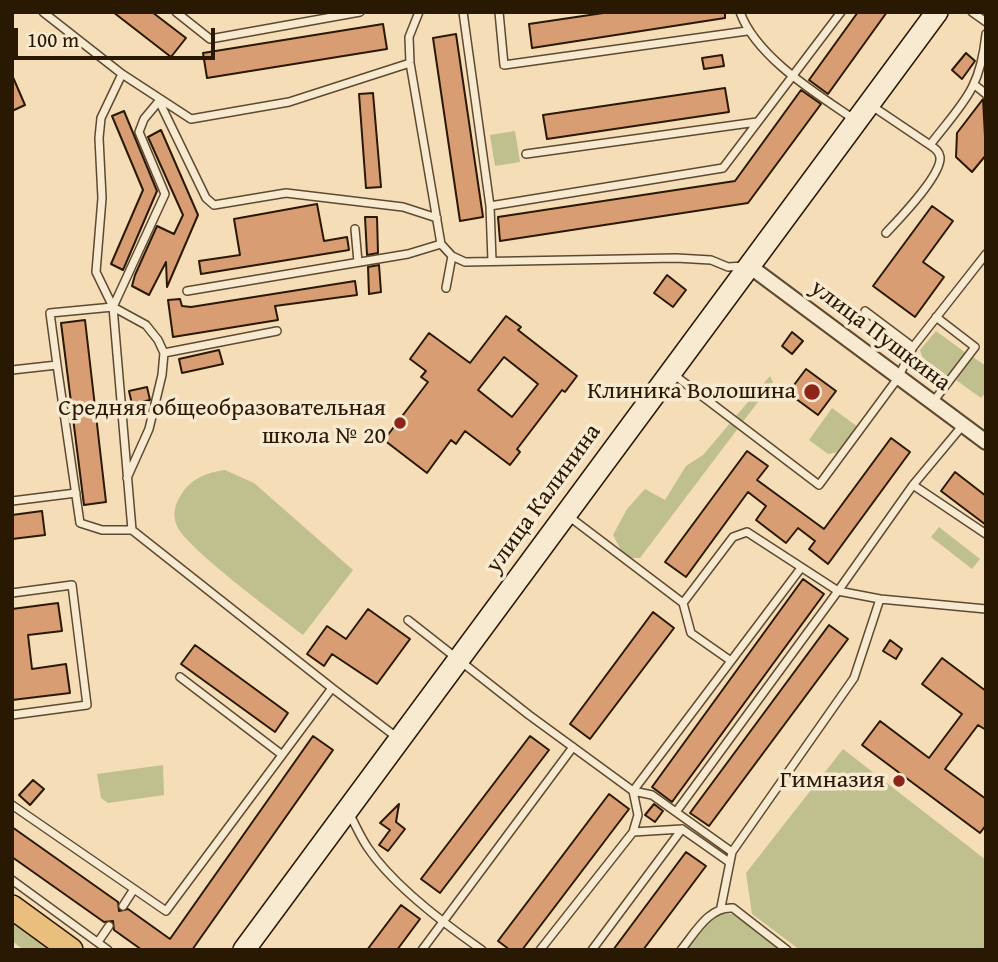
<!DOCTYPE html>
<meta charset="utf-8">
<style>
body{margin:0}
#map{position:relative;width:998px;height:962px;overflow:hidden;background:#f5ddb8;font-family:"Gentium Book Plus",serif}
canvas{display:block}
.frame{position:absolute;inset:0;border:14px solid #2a1902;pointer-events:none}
.scale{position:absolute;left:14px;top:28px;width:201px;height:32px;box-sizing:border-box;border:4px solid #2a1902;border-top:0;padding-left:9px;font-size:21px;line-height:24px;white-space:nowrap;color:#2a1902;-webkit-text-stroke:5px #f8e9d1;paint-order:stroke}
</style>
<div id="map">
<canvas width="998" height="962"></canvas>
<div class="frame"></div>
<div class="scale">100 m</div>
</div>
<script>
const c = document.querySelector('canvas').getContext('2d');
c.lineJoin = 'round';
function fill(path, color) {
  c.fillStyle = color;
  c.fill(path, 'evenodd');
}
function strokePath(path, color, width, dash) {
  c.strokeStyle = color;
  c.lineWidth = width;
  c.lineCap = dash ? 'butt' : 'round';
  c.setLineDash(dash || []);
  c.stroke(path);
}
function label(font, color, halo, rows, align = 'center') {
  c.font = font + ' "Gentium Book Plus",serif';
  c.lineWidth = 7;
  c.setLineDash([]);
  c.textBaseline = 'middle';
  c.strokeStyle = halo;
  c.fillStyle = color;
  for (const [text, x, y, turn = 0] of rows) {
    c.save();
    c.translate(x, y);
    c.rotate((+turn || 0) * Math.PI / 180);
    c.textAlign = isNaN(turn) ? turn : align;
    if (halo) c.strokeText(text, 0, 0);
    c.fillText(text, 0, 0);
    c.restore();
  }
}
fill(new Path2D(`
 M515 131 520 162 495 166 490 135Z
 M936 331 966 353 949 377 923 359 920 350Z
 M973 357 986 366V392L981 398 956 380Z
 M770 376 773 382 640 558H625L613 535 627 509 645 489 665 500 686 466 703 455Z
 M832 408 858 427 839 452 828 454 809 440Z
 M225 470 254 483 353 570 303 635C279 616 186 548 177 526 172 515 175 504 181 495 190 479 208 472 225 470Z
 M939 527 980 559 972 569 931 537Z
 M843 749 986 860V950H800L752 914 746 873Z
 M163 765 164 795 108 803 101 798 97 774Z
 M720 914H734L779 950H686L713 918Z
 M12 918 55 950H24L12 941Z`), '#bfc08d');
const building = new Path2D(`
 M113 12H152L186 38 171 57Z
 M610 12H725V18L532 48 529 24Z
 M858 12H887L828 94 809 80Z
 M383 24 387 49 207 78 203 53Z
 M456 34 483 217 460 221 433 38Z
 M966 53 975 61 962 79 952 70Z
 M722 55 724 66 704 69 702 58Z
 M12 75 25 105 12 111Z
 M725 88 729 112 547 139 543 115Z
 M801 90 821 104 748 203 500 241 498 217 735 181Z
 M373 93 381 187 366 188 359 94Z
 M983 99 986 155 972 172 956 157 957 133Z
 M124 111 157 191 123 270 111 264 143 190 112 116Z
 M161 130 198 215 167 287 166 262 149 295 132 286 135 275 157 226 174 234 183 215 148 137Z
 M317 204 324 241 347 237 349 250 201 274 199 261 240 255 234 219Z
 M932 206 953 221 923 262 944 277 915 317 873 286Z
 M365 217H377L378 253 367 255Z
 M379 265 381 292 369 294 368 267Z
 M667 275 686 290 673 307 654 293Z
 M355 281 357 295 275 306 278 320 173 337 168 300 180 299 182 306 191 307Z
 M506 316 521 327 518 330 577 376 565 392 562 390 517 449 520 452 510 465 465 431 456 444 451 440 427 473 384 440 428 382 421 377 426 371 410 359 429 333 470 363ZM504 357 538 384 512 417 478 390Z
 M85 320 106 502 84 505 61 323Z
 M792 332 803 341 792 354 782 346Z
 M219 350 223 364 182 373 179 359Z
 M806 369 836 391 818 415 788 393Z
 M147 387 150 400 132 404 129 391Z
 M891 438 910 452 828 564 809 549 815 541 798 528 786 543 756 520 766 506 748 492 686 577 665 562 747 451 768 466 757 480 824 529Z
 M955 472 986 496V525L941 491Z
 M42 511 45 535 12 539V515Z
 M803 579 824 594 672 802 652 787Z
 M58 603 62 631 28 635 32 669 66 664 70 693 12 700V609Z
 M368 609 410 639 377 684 332 654 324 666 307 654 327 626 346 639Z
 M653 612 674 628 590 739 570 724Z
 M829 625 848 639 709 826 690 813Z
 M890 640 902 649 896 659 883 651Z
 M195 645 288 713 275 732 181 664Z
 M942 658 986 691V730L978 725 945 769 986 799V825L980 833 862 745 880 721 929 758 962 714 922 684Z
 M313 736 333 750 192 950H142L114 930 113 921 104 922 12 857V827L118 902 119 911 128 909 170 939Z
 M530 736 549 750 440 893 421 879Z
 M33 780 44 789 30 805 19 795Z
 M609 794 629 809 522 950H510L498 941Z
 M399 804 396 822 405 829 388 851 379 845 390 830 380 823Z
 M654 804 663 811 655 822 645 815Z
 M686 852 706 866 643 950H613Z
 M401 905 420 919 397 950H367Z`);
fill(building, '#d99d74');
strokePath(building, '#2a1902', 2);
const lane = new Path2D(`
 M43 12 122 74 191 119 289 102 410 63
 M176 12 210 39 360 12
 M419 12 409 37 410 63 441 244 452 256 465 262 676 258 711 260 728 267 744 266
 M463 12 490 206 723 168 841 12
 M499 12 504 65 747 31
 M740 12C756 57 817 94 855 120
 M972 12 986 22
 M122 74 101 118 99 138 102 198 96 272 113 307 132 530
 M976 86 986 94
 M872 106 930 145
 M526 154 757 122
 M490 206 492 261
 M355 229 358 262
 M886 233C899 219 942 175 940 157 939 150 934 148 930 145 963 102 980 91 986 34
 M446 288 452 256
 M187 291 408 254 441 244
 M113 307 165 194 139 132 144 119 159 101 206 198 214 205 286 193 403 207 437 218
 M865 311 913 347
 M164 353 277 331
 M57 365 50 313 113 307 146 325 158 340 164 353 162 375 149 429 127 478
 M12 370 57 365 80 523 102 530H132L332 688
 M673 374 819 485 898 378 913 347 986 254
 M933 402 975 347 936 317
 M913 485 986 534
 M12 501 76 493
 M567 515 683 603 691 633 731 661 801 568
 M12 593 72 585 87 705 12 715
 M683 603 733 537 747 532 838 591 913 485 963 425
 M408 620 529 715 633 791 652 795 732 852
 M180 677 281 754
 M12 805 166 911 332 688 399 739
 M676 812 838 591 880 599 986 609
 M350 815C356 826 361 838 368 848 393 885 446 925 482 950
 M633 832 682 829 729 862
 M12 880 108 950
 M123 906 134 889
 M721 907 732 852 854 678 880 599
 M98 942 109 926
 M422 950 573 747
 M540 950 633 832 638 815 633 791 731 661
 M592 950 682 829
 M681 950C695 933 709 906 733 908L787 950`);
const street = new Path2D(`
 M748 265 986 442`);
const secondary = new Path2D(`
 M244 950 937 12`);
const primary = new Path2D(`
 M12 907 71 950`);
strokePath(lane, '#5d4a30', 10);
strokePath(street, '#5d4a30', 18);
strokePath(secondary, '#2a1902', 24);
strokePath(primary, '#2a1902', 26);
strokePath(lane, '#f8e9d1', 7);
strokePath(street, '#f8e9d1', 14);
strokePath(secondary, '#f8e9d1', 21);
strokePath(primary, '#eabe7c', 23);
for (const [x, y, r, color] of [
 [812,392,9,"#8f2418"],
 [400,423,7,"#8f2418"],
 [899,781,7,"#8f2418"]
]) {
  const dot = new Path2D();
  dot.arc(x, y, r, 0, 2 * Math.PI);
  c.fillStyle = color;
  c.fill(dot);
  strokePath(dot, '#f8e9d1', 2.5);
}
label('24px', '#2a1902', '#f8e9d1', [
 ["улица Пушкина",880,336,37],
 ["улица Калинина",544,499,-54]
]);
label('24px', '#2a1902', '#f8e9d1', [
 ["Клиника Волошина",796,392],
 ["Средняя общеобразовательная",386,409],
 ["школа № 20",386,437],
 ["Гимназия",885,781]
], 'right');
</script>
